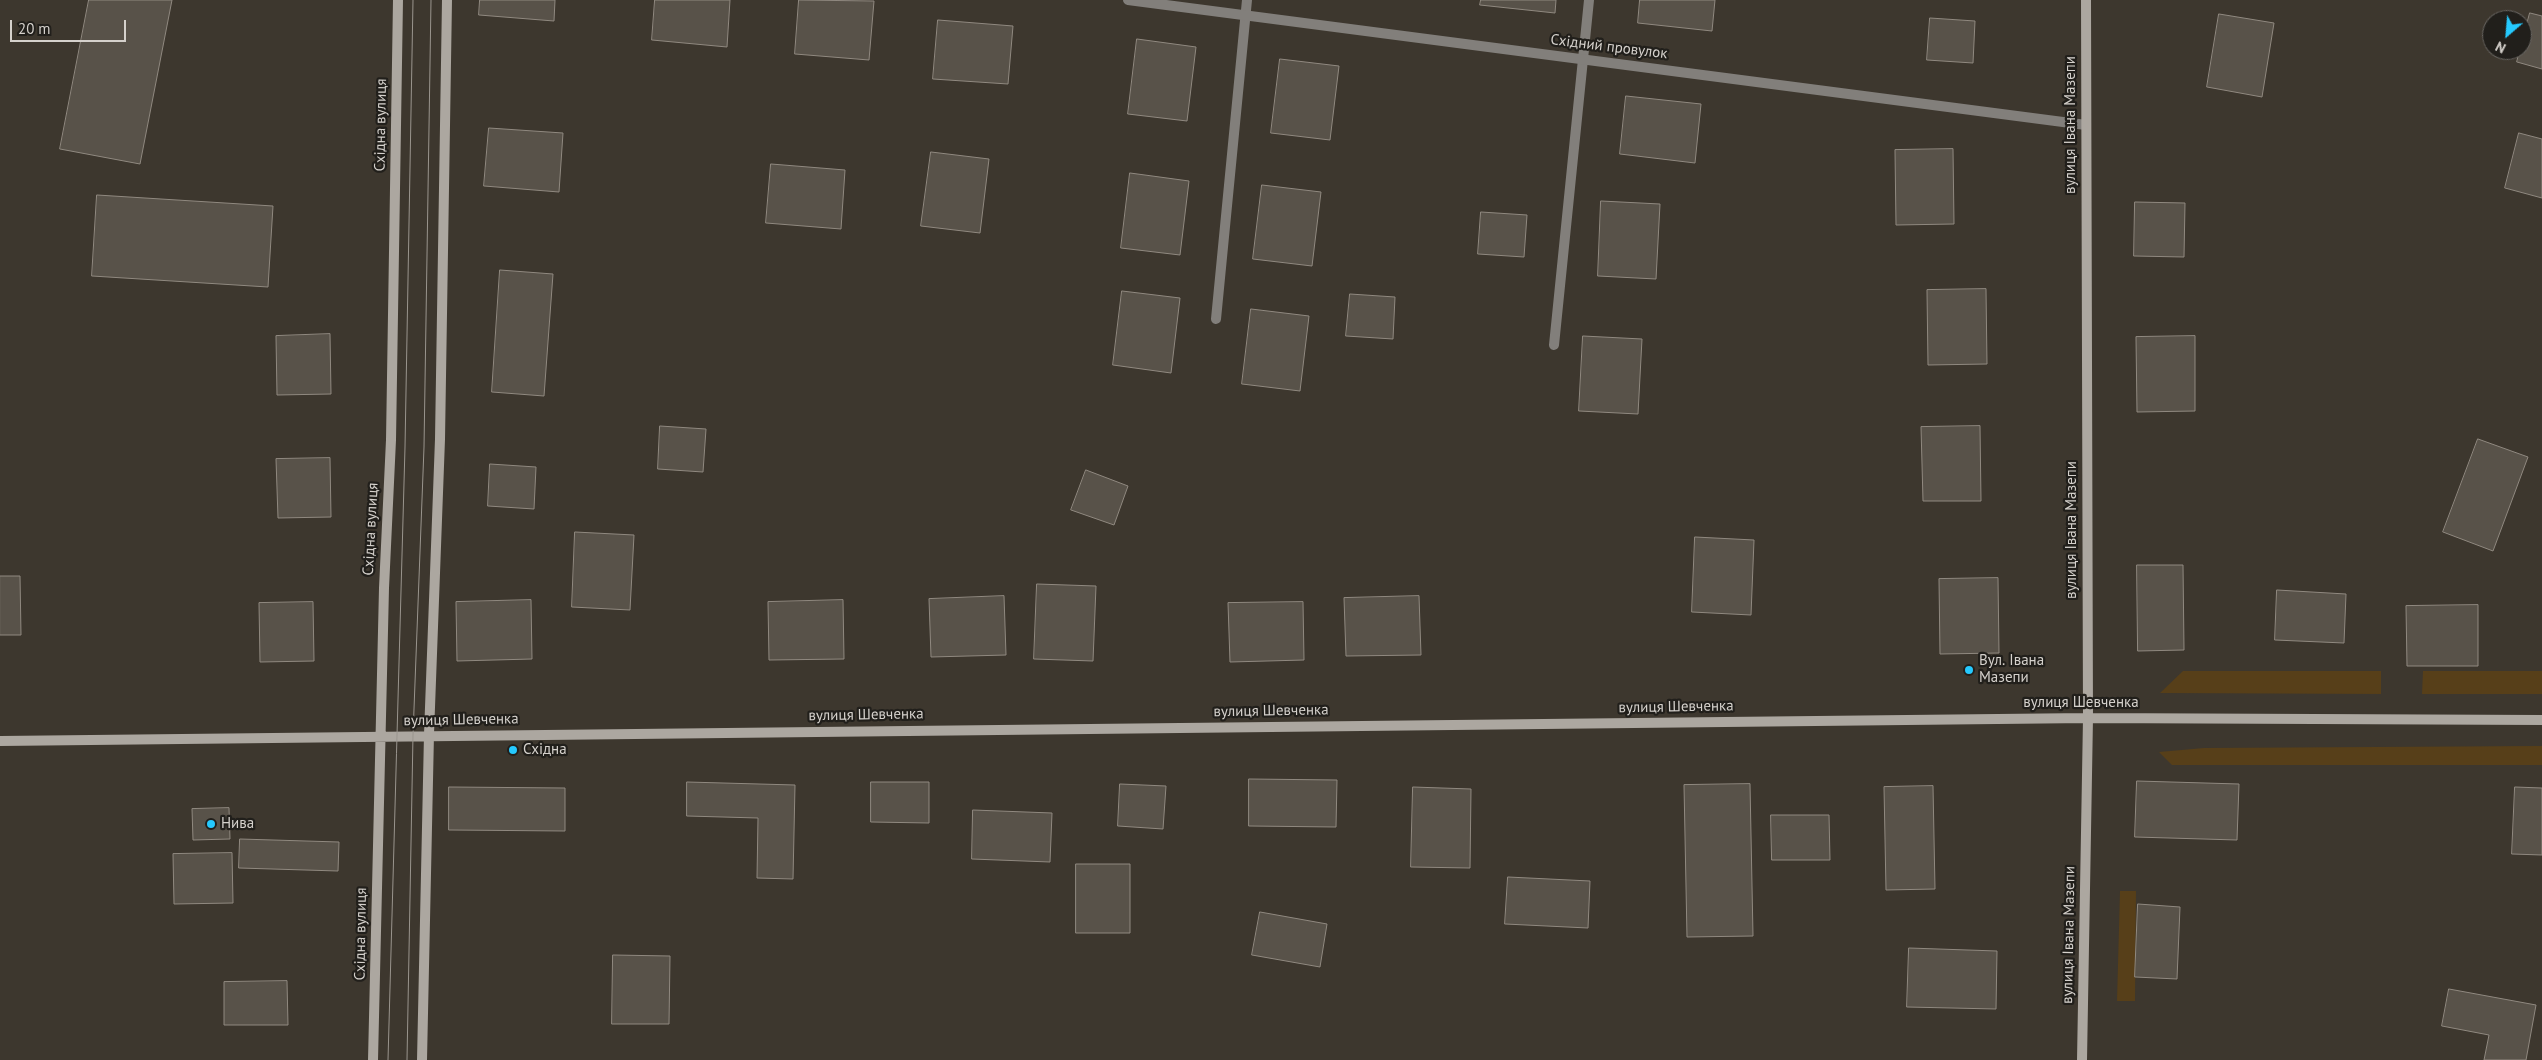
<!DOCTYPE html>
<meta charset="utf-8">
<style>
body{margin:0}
#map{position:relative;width:2542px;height:1060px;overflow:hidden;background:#3d372e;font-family:"PT Sans",sans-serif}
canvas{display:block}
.north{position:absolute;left:2482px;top:10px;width:50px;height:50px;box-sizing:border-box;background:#211f1b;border:1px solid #696662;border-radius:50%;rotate:207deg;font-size:14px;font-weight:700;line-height:20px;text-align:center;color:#d5d1cc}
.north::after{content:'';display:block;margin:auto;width:18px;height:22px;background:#25c9fe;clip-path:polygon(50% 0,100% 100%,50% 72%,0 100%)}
.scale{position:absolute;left:10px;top:20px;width:116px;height:22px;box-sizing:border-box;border:2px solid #d5d1cc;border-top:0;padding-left:6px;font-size:15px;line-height:18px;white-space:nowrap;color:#d5d1cc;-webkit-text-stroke:4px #211f1b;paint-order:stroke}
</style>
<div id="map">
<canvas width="2542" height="1060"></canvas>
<div class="north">N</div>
<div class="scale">20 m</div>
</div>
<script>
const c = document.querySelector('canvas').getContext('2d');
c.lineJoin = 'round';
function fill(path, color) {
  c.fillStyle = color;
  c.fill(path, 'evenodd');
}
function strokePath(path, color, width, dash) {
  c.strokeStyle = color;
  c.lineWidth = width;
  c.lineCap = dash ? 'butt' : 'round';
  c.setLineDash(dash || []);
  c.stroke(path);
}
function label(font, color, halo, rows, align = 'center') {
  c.font = font + ' "PT Sans",sans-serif';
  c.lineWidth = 4.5;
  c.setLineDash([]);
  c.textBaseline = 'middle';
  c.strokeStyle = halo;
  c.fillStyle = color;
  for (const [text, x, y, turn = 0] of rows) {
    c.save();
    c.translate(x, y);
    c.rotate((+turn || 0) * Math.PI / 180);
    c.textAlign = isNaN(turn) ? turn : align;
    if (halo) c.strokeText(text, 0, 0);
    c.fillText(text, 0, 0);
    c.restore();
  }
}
fill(new Path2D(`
 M2183 671H2381V694L2160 693Z
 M2423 671H2542V694H2422Z
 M2542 746V765H2172L2159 752 2204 748Z
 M2120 891H2136L2135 1001H2117Z`), '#573f19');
const building = new Path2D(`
 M89 0H172L140 164 60 149Z
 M480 0H555L554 21 479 15Z
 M655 0H730L727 47 652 40Z
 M799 0 874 1 869 60 795 54Z
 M1481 0H1556L1555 13 1480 5Z
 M1640 0H1715L1712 31 1638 23Z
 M2530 13 2542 16V69L2517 62Z
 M2219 14 2274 23 2262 97 2207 87Z
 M1930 18 1975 21 1973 63 1927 60Z
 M938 20 1013 26 1008 84 933 79Z
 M1137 39 1196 47 1187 121 1128 114Z
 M1280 59 1339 66 1330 140 1271 133Z
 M1626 96 1701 104 1695 163 1620 154Z
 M489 128 563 133 559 192 484 186Z
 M2519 133 2542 139V198L2505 188Z
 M1953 149 1954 224 1896 225 1895 150Z
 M931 152 989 159 980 233 921 226Z
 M771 164 845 170 841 229 766 223Z
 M1130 173 1189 181 1180 255 1121 248Z
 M1262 185 1321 192 1312 266 1253 259Z
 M97 195 273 206 268 287 92 276Z
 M1601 201 1660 204 1656 279 1598 276Z
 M2135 202 2185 203 2184 257 2134 256Z
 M1481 212 1527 215 1524 257 1478 254Z
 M500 270 553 274 544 396 492 392Z
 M1986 289 1987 364 1928 365 1927 290Z
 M1122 291 1180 298 1171 373 1113 365Z
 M1350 294 1395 297 1393 339 1346 336Z
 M1251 309 1309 316 1300 391 1242 384Z
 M330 334 331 394 277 395 276 336Z
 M1583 336 1642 339 1638 414 1579 411Z
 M2195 336V411L2137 412 2136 337Z
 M660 426 706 429 703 472 658 469Z
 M1980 426 1981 501H1923L1921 427Z
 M2478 439 2528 457 2493 551 2443 532Z
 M330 458 331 517 278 518 276 459Z
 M490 464 536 467 534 509 488 506Z
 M1086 470 1128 486 1114 525 1071 510Z
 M575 532 634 535 630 610 572 607Z
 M1695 537 1754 540 1751 615 1692 612Z
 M2137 565H2183L2184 650 2138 651Z
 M0 576H20L21 635H0Z
 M1998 578 1999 653 1940 654 1939 579Z
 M1037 584 1096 586 1093 661 1034 659Z
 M2277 590 2346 594 2344 643 2275 640Z
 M1004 596 1006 655 931 657 929 599Z
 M1419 596 1421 655 1346 656 1344 598Z
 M531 600 532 659 457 661 456 602Z
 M843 600 844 659 769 660 768 602Z
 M313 602 314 661 260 662 259 603Z
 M1303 602 1304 660 1230 662 1228 603Z
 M2478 605V666H2407L2406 606Z
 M1249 779 1337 780 1336 827 1249 826Z
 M2137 781 2239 784 2237 840 2135 837Z
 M687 782 795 785 793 879 757 878 758 818 687 816Z
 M871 782H929V823L871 822Z
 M1120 784 1166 786 1163 829 1118 826Z
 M1750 784 1753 936 1687 937 1684 785Z
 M1933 786 1935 889 1886 890 1884 787Z
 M449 787 565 788V831L449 830Z
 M1413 787 1471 789 1470 868 1411 867Z
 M2515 787 2542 788V855L2512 854Z
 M229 808 230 839 193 840 192 809Z
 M973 810 1052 813 1050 862 972 859Z
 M1771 815H1829L1830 860H1772Z
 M240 839 339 842 338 871 239 868Z
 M232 853 233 903 174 904 173 854Z
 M1076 864H1130V933H1076Z
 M1508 877 1590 881 1588 928 1505 924Z
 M2138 904 2180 907 2177 979 2135 977Z
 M1260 912 1327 924 1320 967 1252 955Z
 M1909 948 1997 951 1996 1009 1907 1007Z
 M613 955 670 956 669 1024H612Z
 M287 981 288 1025H224V982Z
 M2449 989 2536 1005 2526 1060H2484L2489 1035 2442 1026Z`);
fill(building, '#585249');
strokePath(building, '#908980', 1);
strokePath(new Path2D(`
 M1216 319 1247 0
 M1554 345 1589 0`), '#827f7b', 10);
strokePath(new Path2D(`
 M1128 0 2086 125`), '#827f7b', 10);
strokePath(new Path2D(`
 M0 741 2088 718 2542 720
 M373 1060 384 588 391 440 398 0
 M422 1060 429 734 440 439 447 0
 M2082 1060 2088 718 2086 0`), '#aca7a0', 10);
strokePath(new Path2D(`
 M388 1060 405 447 413 0
 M407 1060 413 735 424 447 431 0`), '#9a958e', 1);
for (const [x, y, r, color] of [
 [1969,670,5,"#25c9fe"],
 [513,750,5,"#25c9fe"],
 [211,824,5,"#25c9fe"]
]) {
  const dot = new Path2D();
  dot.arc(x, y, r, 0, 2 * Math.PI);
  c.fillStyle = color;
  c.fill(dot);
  strokePath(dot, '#211f1b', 2);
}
label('15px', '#d5d1cc', '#211f1b', [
 ["Східний провулок",1609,47,7],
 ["Східна вулиця",381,125,-89],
 ["вулиця Івана Мазепи",2071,125,-90],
 ["Східна вулиця",371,529,-87],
 ["вулиця Івана Мазепи",2072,530,-90],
 ["вулиця Шевченка",2081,703],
 ["вулиця Шевченка",1676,707,-1],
 ["вулиця Шевченка",1271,711,-1],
 ["вулиця Шевченка",866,715,-1],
 ["вулиця Шевченка",461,720,-1],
 ["Східна вулиця",361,934,-89],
 ["вулиця Івана Мазепи",2069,935,-89]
]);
label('15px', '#d5d1cc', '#211f1b', [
 ["Вул. Івана",1979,661],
 ["Мазепи",1979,678],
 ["Східна",523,750],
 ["Нива",221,824]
], 'left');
</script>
